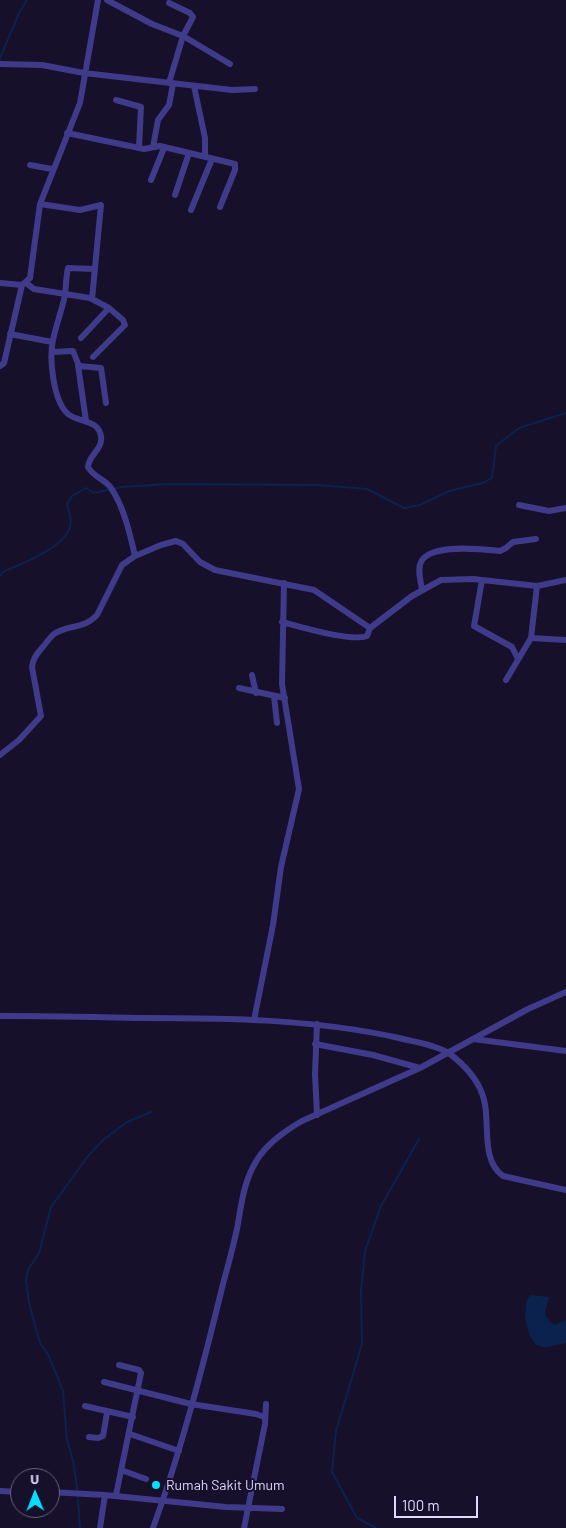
<!DOCTYPE html>
<style>
body{margin:0}
#map{position:relative;width:566px;height:1528px;overflow:hidden;background:#16102b;font-family:Barlow,sans-serif}
canvas{display:block}
.north{position:absolute;left:10px;top:1468px;width:50px;height:50px;box-sizing:border-box;background:#16102b;border:1px solid #666180;border-radius:50%;rotate:359deg;font-size:14px;font-weight:700;line-height:20px;text-align:center;color:#dfdaff}
.north::after{content:'';display:block;margin:auto;width:18px;height:22px;background:#06ddff;clip-path:polygon(50% 0,100% 100%,50% 72%,0 100%)}
.scale{position:absolute;left:394px;top:1496px;width:84px;height:22px;box-sizing:border-box;border:2px solid #dfdaff;border-top:0;padding-left:6px;font-size:15px;line-height:18px;white-space:nowrap;color:#dfdaff;-webkit-text-stroke:4px #16102b;paint-order:stroke}
</style>
<div id="map">
<canvas width="566" height="1528"></canvas>
<div class="north">U</div>
<div class="scale">100 m</div>
</div>
<script>
const c = document.querySelector('canvas').getContext('2d');
c.lineJoin = 'round';
function fill(path, color) {
  c.fillStyle = color;
  c.fill(path, 'evenodd');
}
function strokePath(path, color, width, dash) {
  c.strokeStyle = color;
  c.lineWidth = width;
  c.lineCap = dash ? 'butt' : 'round';
  c.setLineDash(dash || []);
  c.stroke(path);
}
function label(font, color, halo, rows, align = 'center') {
  c.font = font + ' Barlow,sans-serif';
  c.lineWidth = 4;
  c.setLineDash([]);
  c.textBaseline = 'middle';
  c.strokeStyle = halo;
  c.fillStyle = color;
  for (const [text, x, y, turn = 0] of rows) {
    c.save();
    c.translate(x, y);
    c.rotate((+turn || 0) * Math.PI / 180);
    c.textAlign = isNaN(turn) ? turn : align;
    if (halo) c.strokeText(text, 0, 0);
    c.fillText(text, 0, 0);
    c.restore();
  }
}
fill(new Path2D(`
 M531 1295 549 1297 545 1314 547 1318 554 1325 566 1320V1343C557 1344 548 1349 539 1346 526 1341 520 1302 531 1295Z`), '#0b224e');
strokePath(new Path2D(`
 M0 58 20 11 27 0
 M0 576 3 572C21 564 64 548 70 527 72 519 69 511 67 504L72 496 86 488 94 493 121 487 168 484 319 485 367 489 404 508 420 505 449 491 483 483 492 478 496 446 519 428 566 413
 M80 1528 77 1487 73 1460 67 1440 63 1391 49 1356 40 1343 29 1303 26 1280 28 1270 39 1253 51 1207 88 1156 103 1140 127 1122 151 1112
 M376 1528 357 1518 332 1472 336 1431 362 1344 361 1291 365 1251 381 1206 419 1139`), '#0b224e', 2);
strokePath(new Path2D(`
 M107 0 152 24 183 36 230 64
 M0 64 42 65 84 73 232 90 255 89
 M169 83 183 36 193 17 190 13 169 3
 M194 86 205 138V157
 M116 100 141 107 139 147
 M67 133 144 149 160 146 235 164V170L220 207
 M153 147 158 120 169 105 173 84
 M30 165 52 169
 M151 180 164 148
 M175 195 189 153
 M40 204 80 210 101 205 92 299
 M191 210 212 159
 M94 269 68 268C66 277 66 286 65 295 62 310 56 325 53 340 49 358 53 401 68 414 79 423 99 419 101 437 103 449 88 456 88 467 93 477 105 479 111 488 124 507 130 534 135 556
 M0 283 22 285 30 278 40 204 80 103 98 0
 M26 283 34 289 90 298 109 308 123 320 125 325 93 357
 M10 334 52 342
 M81 338 109 308
 M52 352 73 351 79 366 101 368 106 403
 M78 365 86 421
 M0 366 4 363 22 285
 M519 505 549 511 566 508
 M482 580 474 626 512 647 518 659
 M422 590C421 582 417 569 421 562 430 543 481 549 500 551L506 548 513 542 536 539
 M282 622C301 627 351 642 367 636L370 628
 M531 638 566 640
 M252 675 256 693
 M506 680 531 638 537 586
 M239 688 285 698
 M274 696 277 723
 M0 755 19 740 41 716 32 667C33 659 36 655 41 649 45 645 49 638 54 634 69 624 83 630 97 615L122 565 135 556 161 545 176 541 183 544 200 562 215 570 314 590 370 628 412 596 441 580 473 579 537 586 566 580
 M0 1016C47 1016 93 1017 140 1018 227 1018 314 1019 399 1038 414 1042 437 1045 450 1054 463 1064 475 1076 481 1091 493 1117 478 1158 503 1176L566 1190
 M254 1020 273 925 281 867 299 789 282 684 284 583
 M473 1039 566 1051
 M315 1044 373 1055 420 1068
 M317 1115 315 1074 317 1024
 M104 1382 191 1404 256 1414 264 1417
 M85 1406 133 1417
 M130 1434 179 1451
 M89 1437 98 1438 103 1436 107 1413
 M121 1470 146 1479
 M0 1491 20 1492
 M50 1492 105 1495 100 1528
 M105 1495 226 1507 282 1509
 M116 1495 141 1373 139 1370 119 1365
 M153 1528C182 1448 203 1366 223 1284 228 1266 233 1247 237 1229 241 1207 243 1186 253 1167 263 1146 283 1132 302 1121L420 1068 528 1009 566 992
 M244 1528 265 1424 266 1404`), '#403a8b', 6);
for (const [x, y, r, color] of [
 [156,1485,5,"#06ddff"]
]) {
  const dot = new Path2D();
  dot.arc(x, y, r, 0, 2 * Math.PI);
  c.fillStyle = color;
  c.fill(dot);
  strokePath(dot, '#16102b', 2);
}
label('14px', '#dfdaff', '#16102b', [
 ["Rumah Sakit Umum",166,1485]
], 'left');
</script>
